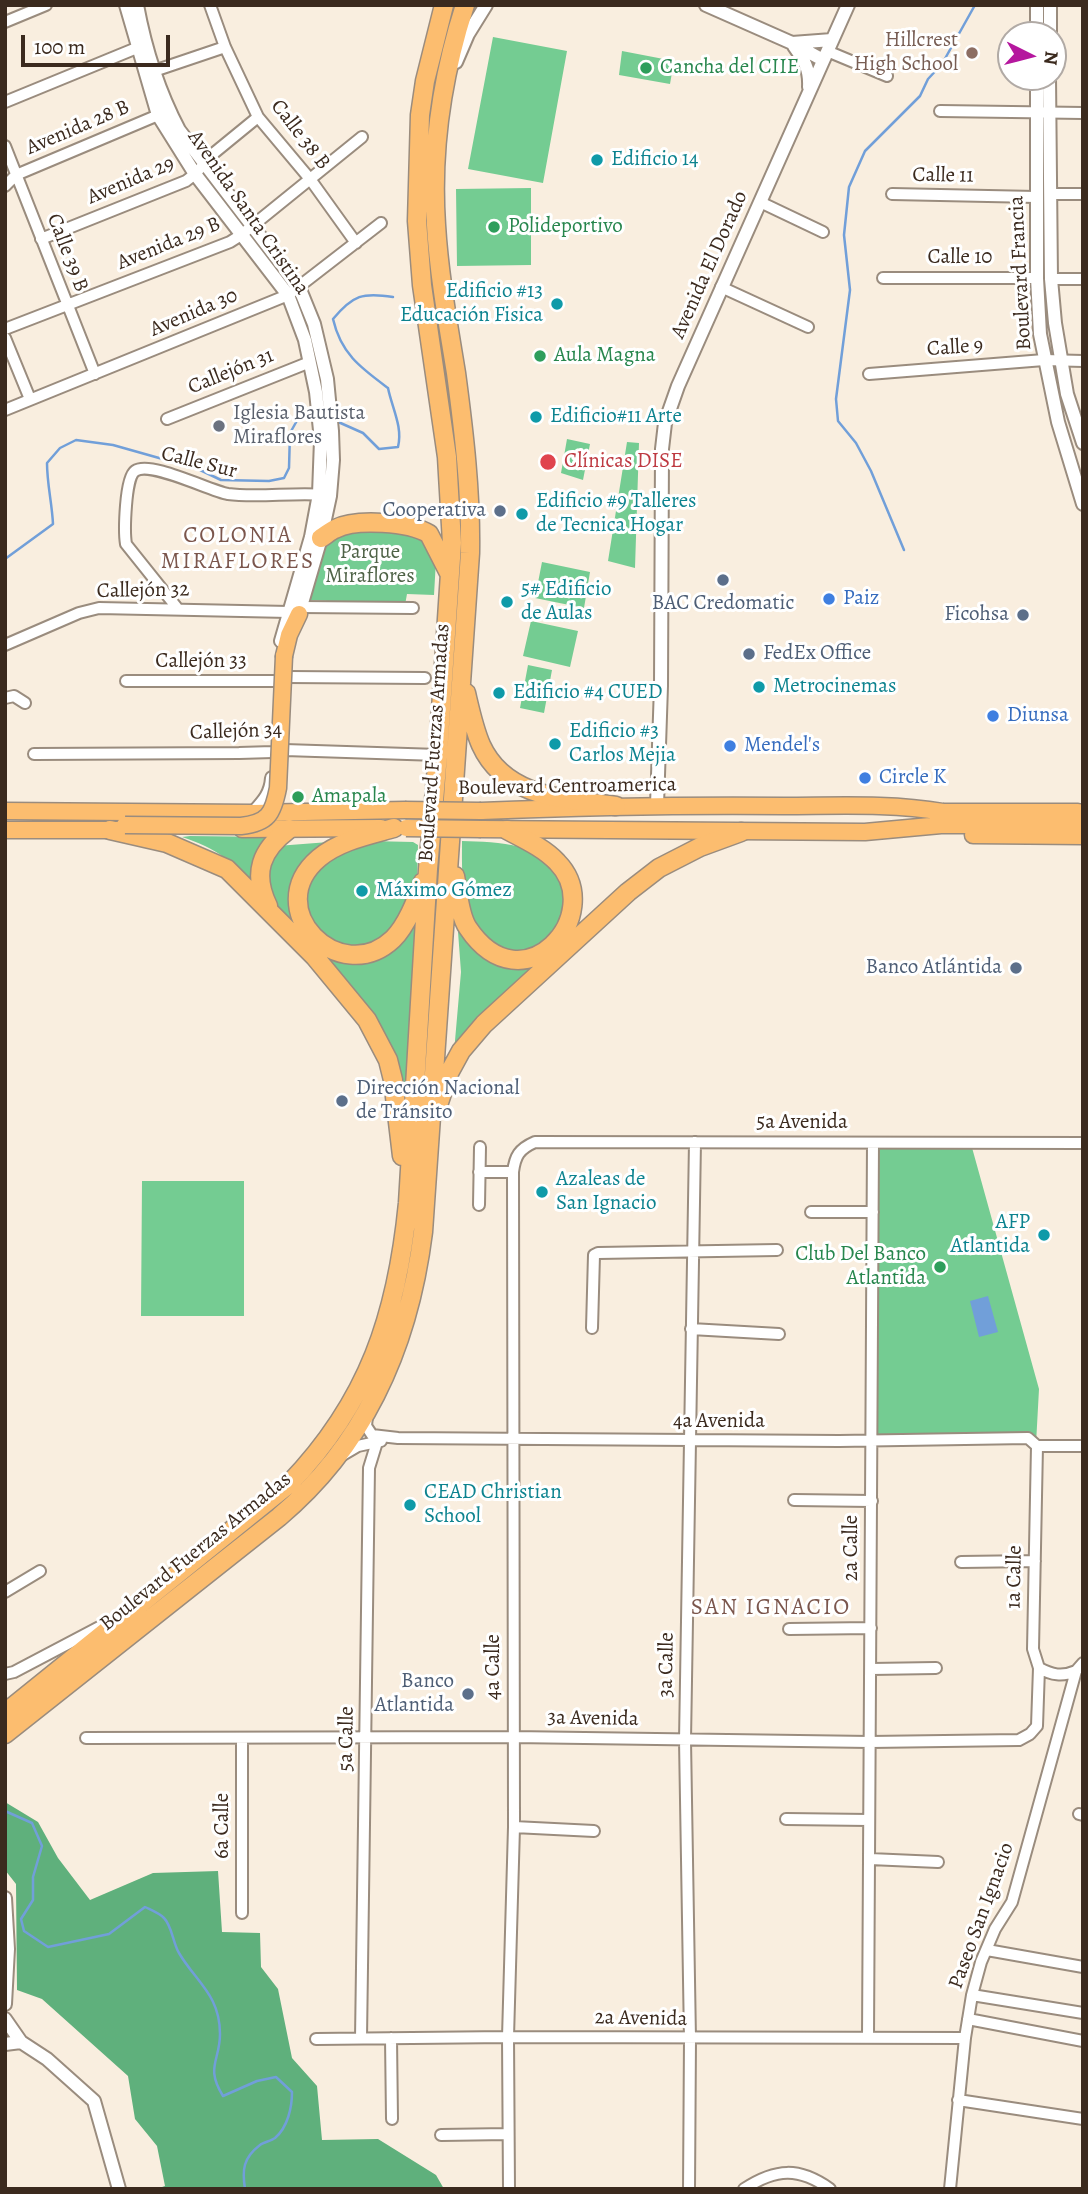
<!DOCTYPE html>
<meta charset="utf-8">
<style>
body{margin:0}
#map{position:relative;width:1088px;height:2194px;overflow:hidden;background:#f9eedf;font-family:Alegreya,serif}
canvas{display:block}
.frame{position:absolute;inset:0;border:7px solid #3b2a1e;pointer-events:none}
.north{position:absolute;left:997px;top:21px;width:70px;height:70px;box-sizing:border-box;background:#fff;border:2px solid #b1aaa5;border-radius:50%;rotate:96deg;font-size:19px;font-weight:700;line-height:28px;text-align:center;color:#3b2a1e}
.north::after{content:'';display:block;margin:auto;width:24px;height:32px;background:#b5179e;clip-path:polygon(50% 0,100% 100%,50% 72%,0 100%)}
.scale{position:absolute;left:21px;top:35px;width:149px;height:32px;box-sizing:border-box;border:4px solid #3b2a1e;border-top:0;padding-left:9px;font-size:21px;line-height:24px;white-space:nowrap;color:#3b2a1e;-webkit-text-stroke:5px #fff;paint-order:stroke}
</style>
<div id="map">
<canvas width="1088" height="2194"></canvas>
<div class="frame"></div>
<div class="north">N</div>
<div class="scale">100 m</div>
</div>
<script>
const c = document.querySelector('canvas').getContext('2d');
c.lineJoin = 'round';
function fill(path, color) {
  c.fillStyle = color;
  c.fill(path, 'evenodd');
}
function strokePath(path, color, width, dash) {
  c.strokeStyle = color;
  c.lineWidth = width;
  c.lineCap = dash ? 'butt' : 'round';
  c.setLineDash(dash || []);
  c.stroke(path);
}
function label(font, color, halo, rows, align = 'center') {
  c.font = font + ' Alegreya,serif';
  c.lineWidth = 6;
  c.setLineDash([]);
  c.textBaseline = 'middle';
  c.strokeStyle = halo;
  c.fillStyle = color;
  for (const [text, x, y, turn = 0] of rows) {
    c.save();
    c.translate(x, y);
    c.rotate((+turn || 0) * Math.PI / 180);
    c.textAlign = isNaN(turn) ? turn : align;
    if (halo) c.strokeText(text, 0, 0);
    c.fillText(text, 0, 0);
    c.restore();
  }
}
fill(new Path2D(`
 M493 37 567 51 543 183 468 169Z
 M622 51 674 61 670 84 619 75Z
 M531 188V265L457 266 456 189Z
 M567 439 590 444 583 480 561 473Z
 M627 442 639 443 635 568 608 561Z
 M391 529 427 539 436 560 434 595 407 594 405 605 310 600 327 541 336 532Z
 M542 562 590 572 584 608 535 598Z
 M531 621 578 631 570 667 523 656Z
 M528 665 552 670 544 713 520 708Z
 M190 836 269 837 259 894C241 865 214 847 182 837Z
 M342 841 301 876 316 944 380 956 391 951 401 942 416 913 404 1119 393 1063 274 904 263 867 277 846Z
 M370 841 413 842 418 845 417 886 386 941 347 951 305 921 301 897 320 860Z
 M462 841C498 842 546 843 564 880 571 893 574 902 569 916 564 931 558 942 546 952L553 954 489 1012 454 1052 461 972 456 905C459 914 462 928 469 935 486 956 519 968 543 953 531 952 517 955 505 951 459 939 462 878 462 841Z
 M875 1143 971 1144 1039 1389 1036 1444 1028 1441H875Z
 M142 1181H244V1316H141Z`), '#74cc92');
fill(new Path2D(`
 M5 1802 38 1822 58 1858 90 1900 153 1873 218 1871 222 1932 260 1933 261 1967 278 1989 292 2058 317 2086 322 2140 378 2139 436 2175 444 2189H156L165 2186 157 2146 135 2119 128 2076 42 1999 17 1990 16 1884 5 1870Z`), '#5fb07c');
fill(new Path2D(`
 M988 1296 998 1332 979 1337 970 1301Z`), '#719fd9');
strokePath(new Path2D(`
 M336 421 363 433 379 449 398 447C403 427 392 408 388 388 361 368 341 354 333 319 353 295 363 292 393 297
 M904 550 871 471 856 443 838 421 836 399 850 290 844 235 849 187 865 151 920 96 928 79 942 64 975 5
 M5 559 53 524C52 503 47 484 47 463L60 448 76 440 113 445 198 469 221 480 269 481 284 478 289 468 290 433 299 417 312 415
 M5 1811 32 1823 42 1846 33 1877V1900L21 1919 24 1931 48 1947 109 1934 145 1907C151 1910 159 1913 164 1918 172 1926 173 1943 179 1953 196 1982 220 1995 220 2034 220 2061 205 2067 223 2096L257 2081 276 2077 292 2092C292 2107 288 2127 275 2138 271 2141 264 2142 260 2145 243 2158 242 2170 245 2189`), '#719fd9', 2.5);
const minor = new Path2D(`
 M210 5 225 47 258 117 310 179 356 243
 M5 22 46 5
 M827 51 887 76
 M148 73 225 47
 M5 102 144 45
 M940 111 1083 113
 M5 146 95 374
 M5 186 16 175 163 113
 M892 194 1036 197
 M1050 194H1083
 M760 202 823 232
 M41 239 186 181 195 174 214 153 258 117
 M883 278H1037
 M1051 279H1083
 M721 287 808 327
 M5 329 230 242 241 235 362 137
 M5 338 30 399
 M869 374 1044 360 1083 361
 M5 410 288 295 381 223
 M167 419 310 362
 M301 607 413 608
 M178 609 126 544C124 532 125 478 135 471 150 460 210 491 228 494 257 498 295 492 326 495
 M5 645 79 613 99 608 289 612
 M288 677 425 678
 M126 681H276
 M5 698 14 696 25 703
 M34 754 239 753 273 752 285 750 438 755
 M479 1172H513
 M479 1205 480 1147
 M811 1212H873
 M592 1328 594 1255 598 1253 777 1250
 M691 1329 779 1334
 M367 1416 366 1426 372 1435 398 1438 839 1441 1028 1438 1037 1446
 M1037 1446 1033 1649 1039 1668C1052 1675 1062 1677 1076 1671
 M1037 1446H1083
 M341 1456 358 1446 381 1441
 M794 1500 872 1501
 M961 1562 1035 1561
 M5 1592 40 1571
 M789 1629 871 1628
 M871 1669 936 1668
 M5 1674 14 1672 109 1622
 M86 1738 513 1737 870 1742 1019 1740 1030 1734 1037 1726 1039 1668
 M242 1738V1913
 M1079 1814 1083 1815
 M786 1819 869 1820
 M514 1827 594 1831
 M870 1859 938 1862
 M987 1950 1083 1967
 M972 1995 1083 2013
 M968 2019 1083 2041
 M361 2038 369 1468 377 1442
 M391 2038 392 2119
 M868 2038 873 1143
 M316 2039 508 2037 965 2038
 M958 2100 1083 2119
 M441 2135 508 2134
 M509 2189 508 2037 514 1827 513 1172C515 1156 519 1149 535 1142L1083 1143
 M689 2189 690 2039 685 1740 695 1142
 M744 2189C776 2168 799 2167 830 2189
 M950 2189 965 2038 972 1995 981 1962 995 1929 1012 1902 1076 1671 1083 1663`);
const tertiary = new Path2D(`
 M126 5 158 115 195 174 288 295 305 340 316 392 321 440 319 494 311 537 281 641
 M137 5C145 48 159 92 179 130L299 287 314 324 327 379 332 431 333 460 330 496 321 538 297 620
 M706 5 792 43 823 60
 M1037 35V5
 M1050 35V5
 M792 43 832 40
 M794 46C804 60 810 69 809 87
 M456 62 468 34 486 5
 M1037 77V278L1040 334 1058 422 1083 504
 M1049 77 1051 279 1055 323 1067 394 1083 443
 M657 805 661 686 662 449 665 423 678 386 848 5
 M253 813C263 802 271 794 272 778
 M5 1898 8 1949 5 2004
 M5 2019 21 2042 47 2059 94 2101 119 2189
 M5 2044 21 2042`);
const primary = new Path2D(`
 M284 656 289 635 299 614
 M5 811 253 813 405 810
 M481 811C582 807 682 805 784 806 836 806 891 803 943 812H1078
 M242 829 381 828
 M481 829 865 832 941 825 1078 824
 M5 830H122
 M973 835 1083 836`);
const trunk = new Path2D(`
 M321 538C326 535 330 531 335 529 356 518 410 522 429 534L449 573
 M466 693C470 710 474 729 481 745 505 798 566 799 616 806
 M394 828C369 835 339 841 319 858 259 909 340 989 393 939 407 925 416 901 423 882
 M110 830 167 843 227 869 315 957 367 1020 388 1060 393 1080 402 1156
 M455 876C458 891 459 915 468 928 523 1010 608 914 557 862 544 848 524 839 507 830
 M268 906C252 873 261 850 289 829
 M438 1105 449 1073 461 1051 484 1024 628 892 659 868 700 847 741 832
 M5 1713 289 1484C369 1401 397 1315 408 1203L428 869 438 755 452 543 447 457 422 285 417 221 420 115 425 81 444 5
 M5 1734 279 1517C367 1443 409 1344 423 1232L470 553C471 492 464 433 456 373 448 324 439 275 436 225 431 151 442 76 465 5`);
strokePath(minor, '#9a8c7e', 14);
strokePath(tertiary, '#9a8c7e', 16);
strokePath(primary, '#9a8c7e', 19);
strokePath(trunk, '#9a8c7e', 21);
strokePath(minor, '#fff', 10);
strokePath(tertiary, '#fff', 12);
strokePath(primary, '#fcbd6f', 16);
strokePath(trunk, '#fcbd6f', 18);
const primaryBridge = new Path2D(`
 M405 810 481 811
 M125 825 241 826C268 823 273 814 278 788L284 656
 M406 828 481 829`);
strokePath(primaryBridge, '#9a8c7e', 19, []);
strokePath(primaryBridge, '#fcbd6f', 16);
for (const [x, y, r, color] of [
 [972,53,7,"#8d6e63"],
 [646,68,7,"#2e9e5b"],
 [597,160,7,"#0f9aa8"],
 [494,227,7,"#2e9e5b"],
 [557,304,7,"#0f9aa8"],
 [540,356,7,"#2e9e5b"],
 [536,417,7,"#0f9aa8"],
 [219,426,7,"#6b7280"],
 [548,462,9,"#e0444e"],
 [500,511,7,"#5c6f8a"],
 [522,514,7,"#0f9aa8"],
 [723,580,7,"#5c6f8a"],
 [829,599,7,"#3f7fe0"],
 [507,602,7,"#0f9aa8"],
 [1023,615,7,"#5c6f8a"],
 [749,654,7,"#5c6f8a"],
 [759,687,7,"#0f9aa8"],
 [499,693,7,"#0f9aa8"],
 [993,716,7,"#3f7fe0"],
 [555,744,7,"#0f9aa8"],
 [730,746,7,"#3f7fe0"],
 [865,778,7,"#3f7fe0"],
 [298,797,7,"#2e9e5b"],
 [362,891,7,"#0f9aa8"],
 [1016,968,7,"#5c6f8a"],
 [342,1101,7,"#5c6f8a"],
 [542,1192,7,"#0f9aa8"],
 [1044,1235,7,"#0f9aa8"],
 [940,1267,7,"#2e9e5b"],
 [410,1505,7,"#0f9aa8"],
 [468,1694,7,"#5c6f8a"]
]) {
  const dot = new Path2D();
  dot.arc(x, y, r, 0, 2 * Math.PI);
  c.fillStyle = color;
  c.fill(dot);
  strokePath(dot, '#fff', 2.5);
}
label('21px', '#785e54', '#fff', [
 ["Hillcrest",958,41],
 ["High School",958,65]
], 'right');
label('21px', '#27864d', '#fff', [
 ["Cancha del CIIE",660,68],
 ["Polideportivo",508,227],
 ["Aula Magna",554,356],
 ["Amapala",312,797],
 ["Club Del Banco",926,1255,"right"],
 ["Atlantida",926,1279,"right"]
], 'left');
label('21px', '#3b2a1e', '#fff', [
 ["Avenida 28 B",78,128,-23],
 ["Calle 38 B",300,135,52],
 ["Calle 11",943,176,1],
 ["Avenida 29",131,181,-23],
 ["Avenida Santa Cristina",248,213,55],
 ["Avenida 29 B",169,244,-22],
 ["Calle 39 B",67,253,69],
 ["Calle 10",960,258],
 ["Avenida El Dorado",710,265,-66],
 ["Boulevard Francia",1021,273,-93],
 ["Avenida 30",194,313,-23],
 ["Calle 9",955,348,-4],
 ["Callejón 31",231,372,-22],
 ["Calle Sur",199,463,14],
 ["Callejón 32",143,591,-1],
 ["Callejón 33",201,662],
 ["Callejón 34",236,732,-2],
 ["Boulevard Fuerzas Armadas",435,743,-86],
 ["Boulevard Centroamerica",567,787,-1],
 ["5a Avenida",802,1123],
 ["4a Avenida",719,1422],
 ["2a Calle",852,1548,-90],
 ["Boulevard Fuerzas Armadas",196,1552,-39],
 ["1a Calle",1015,1577,-89],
 ["3a Calle",667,1665,-89],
 ["4a Calle",494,1667,-90],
 ["3a Avenida",593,1719,1],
 ["5a Calle",347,1739,-89],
 ["6a Calle",223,1826,-90],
 ["Paseo San Ignacio",982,1916,-70],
 ["2a Avenida",641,2019,1]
]);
label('21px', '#0d838f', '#fff', [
 ["Edificio 14",611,160],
 ["Edificio #13",543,292,"right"],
 ["Educación Fisica",543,316,"right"],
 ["Edificio#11 Arte",550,417],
 ["Edificio #9 Talleres",536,502],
 ["de Tecnica Hogar",536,526],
 ["5# Edificio",521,590],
 ["de Aulas",521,614],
 ["Metrocinemas",773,687],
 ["Edificio #4 CUED",513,693],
 ["Edificio #3",569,732],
 ["Carlos Mejia",569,756],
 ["Máximo Gómez",376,891],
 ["Azaleas de",556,1180],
 ["San Ignacio",556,1204],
 ["AFP",1030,1223,"right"],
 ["Atlantida",1030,1247,"right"],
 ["CEAD Christian",424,1493],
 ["School",424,1517]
], 'left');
label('21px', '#5b616d', '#fff', [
 ["Iglesia Bautista",233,414],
 ["Miraflores",233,438]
], 'left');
label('21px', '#be3a42', '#fff', [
 ["Clínicas DISE",564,462]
], 'left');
label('21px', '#4e5e75', '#fff', [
 ["Cooperativa",486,511],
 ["BAC Credomatic",723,604,"center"],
 ["Ficohsa",1009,615],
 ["FedEx Office",763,654,"left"],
 ["Banco Atlántida",1002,968],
 ["Dirección Nacional",356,1089,"left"],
 ["de Tránsito",356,1113,"left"],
 ["Banco",454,1682],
 ["Atlantida",454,1706]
], 'right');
label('21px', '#4f6347', '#fff', [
 ["Parque",370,553],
 ["Miraflores",370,577]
]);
label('21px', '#366cbe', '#fff', [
 ["Paiz",843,599],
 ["Diunsa",1007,716],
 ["Mendel's",744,746],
 ["Circle K",879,778]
], 'left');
c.letterSpacing = '2px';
label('23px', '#7b564c', '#fff', [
 ["COLONIA",238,536],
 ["MIRAFLORES",238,562],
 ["SAN IGNACIO",771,1608]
]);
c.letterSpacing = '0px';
</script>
